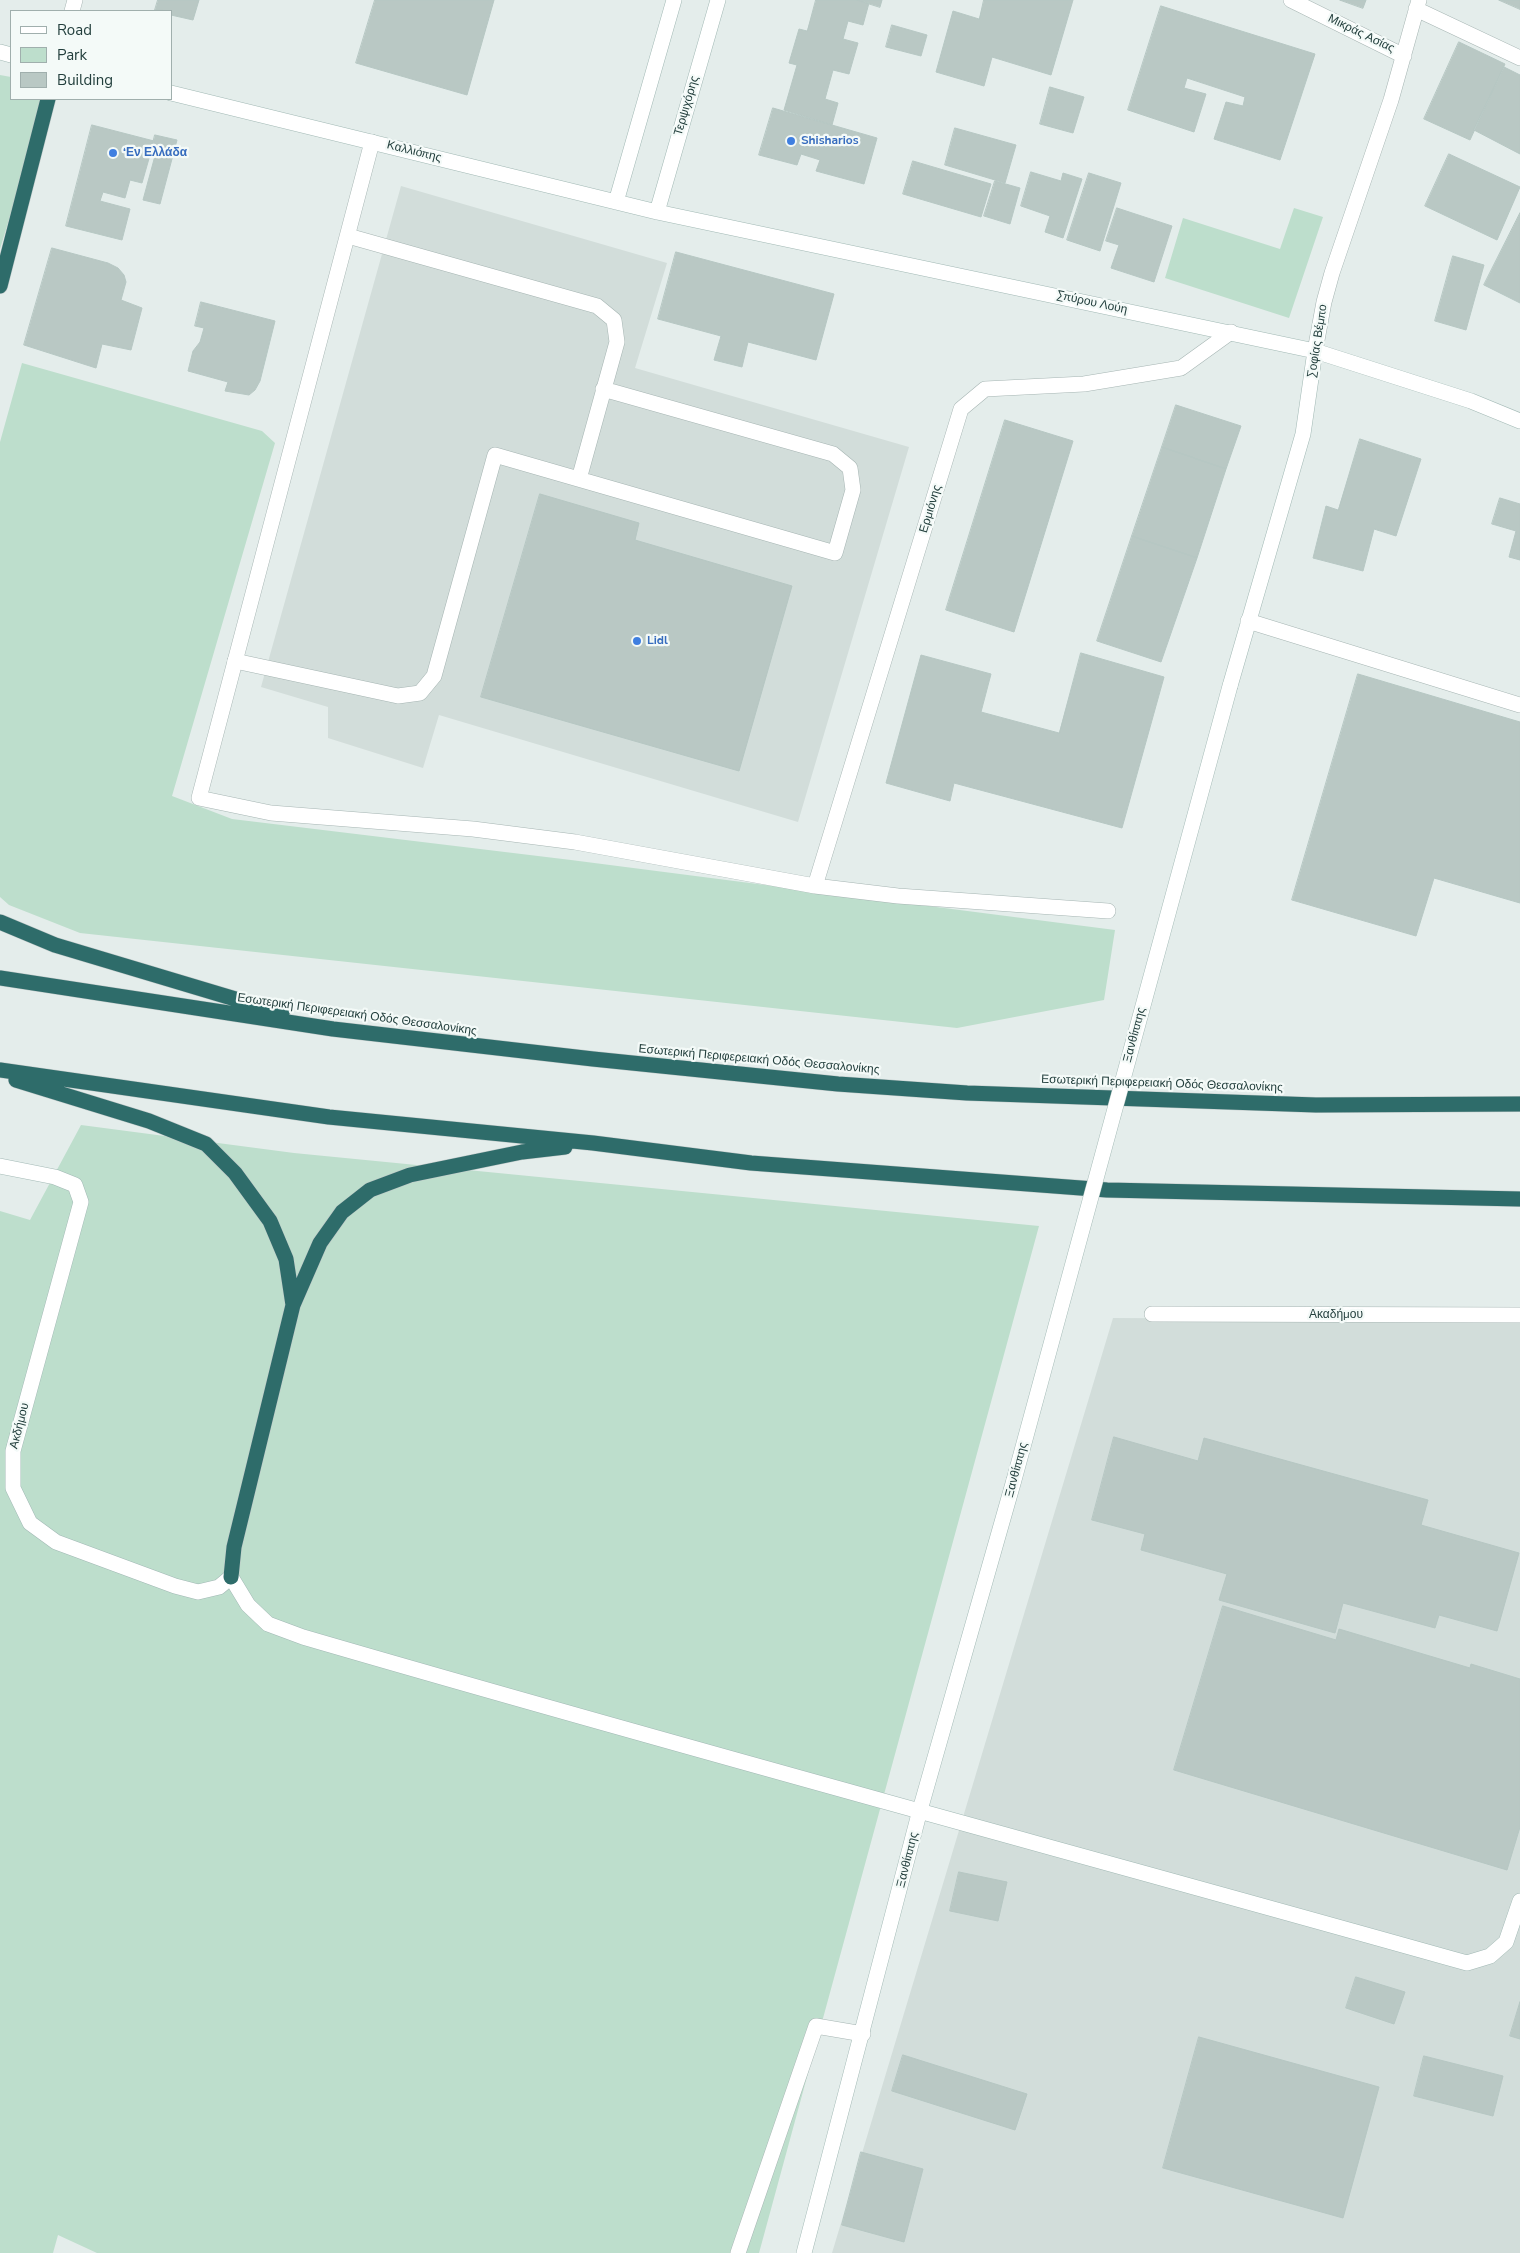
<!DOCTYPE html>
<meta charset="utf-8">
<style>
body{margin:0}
#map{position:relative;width:1520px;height:2253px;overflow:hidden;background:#e4edeb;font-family:"Nunito Sans",sans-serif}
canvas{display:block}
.legend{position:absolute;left:10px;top:10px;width:162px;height:90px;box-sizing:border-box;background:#f4faf8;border:1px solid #a0afad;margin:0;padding:6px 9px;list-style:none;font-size:15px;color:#233f3d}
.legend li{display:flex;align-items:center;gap:10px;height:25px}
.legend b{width:25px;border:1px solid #a0afad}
</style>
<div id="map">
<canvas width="1520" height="2253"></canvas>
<ul class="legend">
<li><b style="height:6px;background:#fff"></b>Road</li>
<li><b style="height:14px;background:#bddecc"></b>Park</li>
<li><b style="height:14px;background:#b9c8c4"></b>Building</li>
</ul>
</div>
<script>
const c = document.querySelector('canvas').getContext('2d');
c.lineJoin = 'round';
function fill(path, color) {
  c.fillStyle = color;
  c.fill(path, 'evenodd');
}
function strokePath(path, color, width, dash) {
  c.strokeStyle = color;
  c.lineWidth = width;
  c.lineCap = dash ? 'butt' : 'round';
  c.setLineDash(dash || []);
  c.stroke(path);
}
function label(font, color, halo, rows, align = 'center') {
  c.font = font + ' "Nunito Sans",sans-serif';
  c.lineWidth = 4.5;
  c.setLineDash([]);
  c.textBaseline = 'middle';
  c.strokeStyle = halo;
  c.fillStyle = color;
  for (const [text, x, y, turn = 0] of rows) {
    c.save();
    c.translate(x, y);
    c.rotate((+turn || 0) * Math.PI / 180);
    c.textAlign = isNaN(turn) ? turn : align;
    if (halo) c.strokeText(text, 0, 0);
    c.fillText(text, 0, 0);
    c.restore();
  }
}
fill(new Path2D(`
 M401 186 667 263 635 368 909 447 798 822 439 715 423 768 328 738V707L261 687Z
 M1113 1318 1520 1320V2253H832Z`), '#d2ddda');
fill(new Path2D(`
 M0 75 11 77V99H46L0 249Z
 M1294 208 1323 217 1289 318 1165 278 1183 218 1280 249Z
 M22 363 262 431 275 443 172 796 232 819 571 860 1115 930 1104 1000 957 1028 80 933 9 905 0 897V442Z
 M81 1125 294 1153 1039 1226 759 2253H97L58 2235 53 2253H0V1211L30 1220Z`), '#bddecc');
const building = new Path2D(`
 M158 0H199L193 20 171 15V11L155 10Z
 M375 0H494L467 95 356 63Z
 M816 0H857L869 3 863 25 848 21 843 39 858 43 849 74 833 70 825 99 838 103 832 125 784 110 797 65 789 63 799 29 807 31Z
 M857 0H882L880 7Z
 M984 0H1073L1051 75 992 57 984 86 936 72 953 11 979 19Z
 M1340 0H1366L1363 8Z
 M1499 0H1520V9Z
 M1161 6 1315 54 1280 160 1214 139 1226 102 1243 106 1245 97 1187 78 1184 88 1206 94 1194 132 1128 110Z
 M892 25 927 35 921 56 886 47Z
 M1459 42 1505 64 1470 140 1424 119Z
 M1504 67 1520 75V154L1474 130Z
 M1050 87 1084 97 1073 133 1040 124Z
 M773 108 877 138 864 184 816 171 820 160 801 154 797 165 759 155Z
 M92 125 154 141 142 183 130 180 125 198 103 192 100 201 130 209 122 240 66 226Z
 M955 128 1016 145 1005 183 945 165Z
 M155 135 177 140 160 204 143 200 156 152 151 151Z
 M1449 154 1520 187 1497 240 1425 206Z
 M913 161 991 184 981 217 903 194Z
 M1031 172 1061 181 1063 173 1082 179 1063 238 1045 232 1050 216 1021 206Z
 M1089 173 1121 183 1100 251 1067 240Z
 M995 181 1020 188 1010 224 984 216Z
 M1117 208 1172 226 1154 282 1111 268 1119 245 1106 241Z
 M1520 213V303L1484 285Z
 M52 248 108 263 118 268 124 275 126 282 121 300 142 308 131 350 102 344 96 368 24 345Z
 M676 252 834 294 816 360 748 342 742 367 714 360 721 336 658 319Z
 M1453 256 1484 265 1466 330 1435 321Z
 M201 302 275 321 260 381 255 390 249 395 225 391 228 382 188 371 193 351 200 342 204 328 195 326Z
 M1176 405 1241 426 1226 469 1162 447Z
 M1005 420 1073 441 1014 632 946 610Z
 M1360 439 1421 459 1396 536 1374 529 1363 571 1313 558 1326 506 1338 510Z
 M1162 447 1226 469 1197 558 1132 536Z
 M540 494 639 523 635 540 792 586 739 771 481 697Z
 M1500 498 1520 504V560L1509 557 1516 531 1492 524Z
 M1132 536 1197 558 1161 662 1097 641Z
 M1081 653 1164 677 1122 828 954 783 950 801 886 783 921 655 991 674 981 712 1059 733Z
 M1358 674 1520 722V903L1434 878 1416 936 1292 900Z
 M1114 1437 1198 1461 1204 1438 1428 1500 1421 1525 1519 1553 1497 1631 1439 1615 1435 1628 1343 1603 1335 1633 1219 1600 1227 1574 1141 1550 1145 1534 1092 1520Z
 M1223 1606 1336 1640 1339 1629 1470 1668 1471 1664 1520 1679V1827L1507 1870 1174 1770Z
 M959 1872 1007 1882 998 1921 950 1911Z
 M1356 1977 1405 1992 1394 2024 1346 2008Z
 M1520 2002V2039L1510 2036Z
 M1199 2037 1379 2087 1343 2218 1163 2168Z
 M903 2055 1027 2094 1015 2130 892 2091Z
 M1424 2056 1503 2076 1493 2116 1414 2096Z
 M861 2152 923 2169 904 2242 842 2225Z`);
fill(building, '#b9c8c4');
strokePath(building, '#b6c7c3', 1);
const lane = new Path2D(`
 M348 236 597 306 614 320 617 342 579 479
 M235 661 398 696 420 693 434 676 495 455 835 553 853 490 850 468 833 454 603 389
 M738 2253 816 2026 863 2034`);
const street = new Path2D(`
 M1291 0 1404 56
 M1416 9 1520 58
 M72 11 75 0
 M372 142 199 798 271 813 473 829 575 842 815 886 898 896 1108 911
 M1315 351 1324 302 1332 273 1391 100 1419 0
 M1248 621 1520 705
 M815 886 961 409 985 389 1084 384 1181 368 1231 332
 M1152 1314 1520 1315`);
const secondary = new Path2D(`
 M0 52 11 55
 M171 93 657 212 1315 351 1471 401 1520 421
 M616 202 674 0
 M657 212 718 0
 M1230 686 1303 434 1315 351
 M0 1166 55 1177 75 1185 81 1202 13 1451V1488L30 1523 56 1542 175 1586 198 1592 219 1587 231 1577 248 1605 268 1624 303 1637C690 1750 1079 1854 1467 1963L1490 1956 1506 1942 1520 1901
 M804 2253 920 1810 1014 1480`);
const highway = new Path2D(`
 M0 286 48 99
 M0 922 55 945 282 1013
 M0 978 333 1029 593 1059 838 1084 967 1093 1316 1105 1520 1104
 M0 1070 329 1117 593 1143 751 1163 1107 1190 1520 1199
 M16 1080 149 1121 206 1144 235 1173 270 1221 286 1259 293 1305
 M231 1577 234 1547 293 1305 320 1243 342 1212 370 1190 410 1175 522 1152 565 1147`);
strokePath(lane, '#a6b5b3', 16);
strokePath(street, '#a6b5b3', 16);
strokePath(secondary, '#a2b9b5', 16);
strokePath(highway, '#c1c9c9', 16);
strokePath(lane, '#fff', 15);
strokePath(street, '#fff', 15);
strokePath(secondary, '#fff', 15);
strokePath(highway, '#2e6c6a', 15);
const secondaryBridge = new Path2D(`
 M1014 1480 1230 686`);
strokePath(secondaryBridge, '#a2b9b5', 16, []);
strokePath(secondaryBridge, '#fff', 15);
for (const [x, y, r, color] of [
 [791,141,5,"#3f7fe0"],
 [113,153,5,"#3f7fe0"],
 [637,641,5,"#3f7fe0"]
]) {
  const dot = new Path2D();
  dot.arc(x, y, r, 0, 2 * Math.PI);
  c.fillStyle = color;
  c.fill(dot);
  strokePath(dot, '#f4faf8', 2);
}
label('12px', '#233f3d', '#f4faf8', [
 ["Μικράς Ασίας",1361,34,26],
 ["Τερψιχόρης",687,106,-74],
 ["Καλλιόπης",414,152,14],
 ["Σπύρου Λούη",1092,303,12],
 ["Σοφίας Βέμπο",1318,341,-81],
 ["Ερμιόνης",931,509,-73],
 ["Εσωτερική Περιφερειακή Οδός Θεσσαλονίκης",357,1015,8],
 ["Ξανθίππης",1135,1035,-75],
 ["Εσωτερική Περιφερειακή Οδός Θεσσαλονίκης",759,1060,5],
 ["Εσωτερική Περιφερειακή Οδός Θεσσαλονίκης",1162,1084,2],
 ["Ακαδήμου",1336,1315],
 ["Ακδήμου",20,1426,-76],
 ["Ξανθίππης",1017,1470,-75],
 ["Ξανθίππης",908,1860,-76]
]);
label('bold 12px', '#366cbe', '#f4faf8', [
 ["Shisharios",801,141],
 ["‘Εν Ελλάδα",123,153],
 ["Lidl",647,641]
], 'left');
</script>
